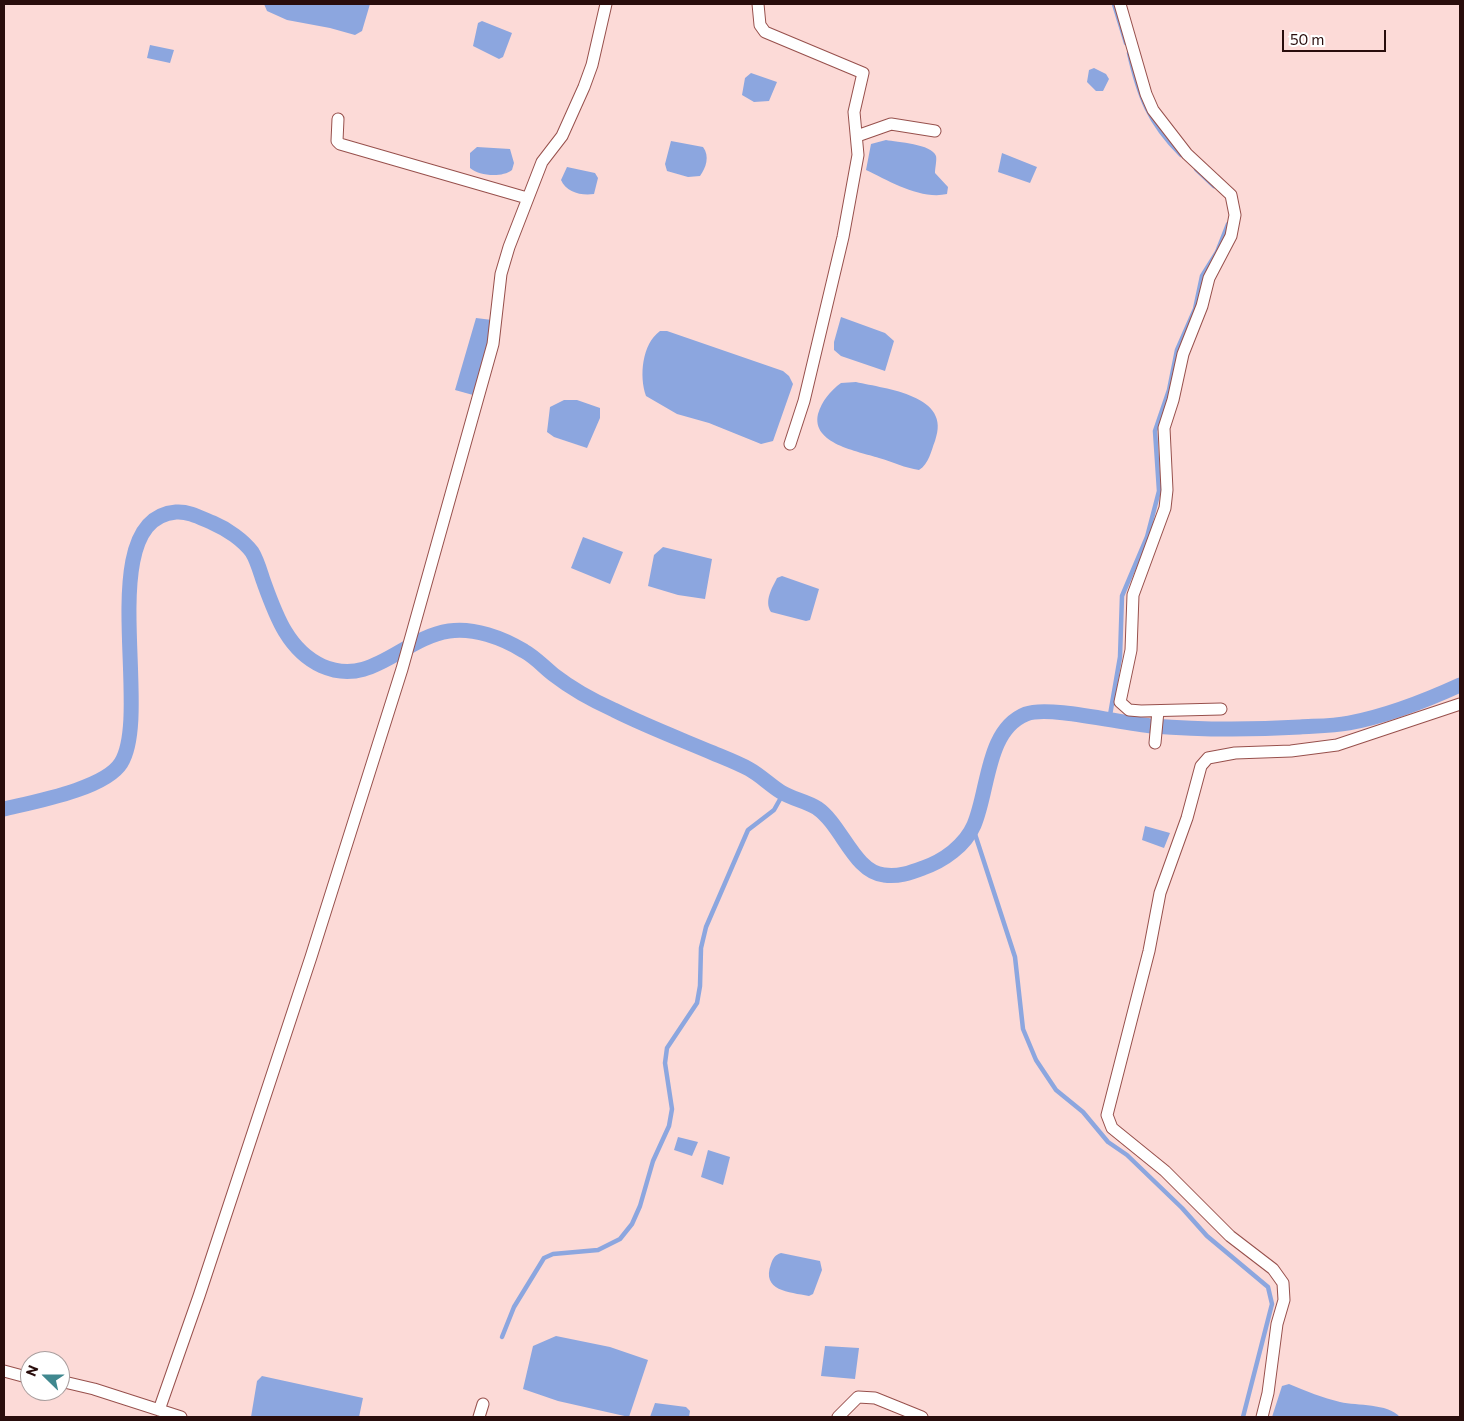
<!DOCTYPE html>
<style>
body{margin:0}
#map{position:relative;width:1464px;height:1421px;overflow:hidden;background:#fcdad7;font-family:Commissioner,sans-serif}
canvas{display:block}
.frame{position:absolute;inset:0;border:5px solid #290d0c;pointer-events:none}
.north{position:absolute;left:20px;top:1351px;width:50px;height:50px;box-sizing:border-box;background:#fff;border:1px solid #a99e9e;border-radius:50%;rotate:292deg;font-size:14px;font-weight:700;line-height:20px;text-align:center;color:#290d0c}
.north::after{content:'';display:block;margin:auto;width:18px;height:22px;background:#40888f;clip-path:polygon(50% 0,100% 100%,50% 72%,0 100%)}
.scale{position:absolute;left:1282px;top:30px;width:104px;height:22px;box-sizing:border-box;border:2px solid #290d0c;border-top:0;padding-left:6px;font-size:15px;line-height:18px;white-space:nowrap;color:#290d0c;-webkit-text-stroke:4px #fff;paint-order:stroke}
</style>
<div id="map">
<canvas width="1464" height="1421"></canvas>
<div class="frame"></div>
<div class="north">N</div>
<div class="scale">50 m</div>
</div>
<script>
const c = document.querySelector('canvas').getContext('2d');
c.lineJoin = 'round';
function fill(path, color) {
  c.fillStyle = color;
  c.fill(path, 'evenodd');
}
function strokePath(path, color, width, dash) {
  c.strokeStyle = color;
  c.lineWidth = width;
  c.lineCap = dash ? 'butt' : 'round';
  c.setLineDash(dash || []);
  c.stroke(path);
}
fill(new Path2D(`
 M264 4H370L362 31 355 35 330 28 287 20 267 11Z
 M482 21 512 33 503 57 499 59 473 46 478 23Z
 M150 45 174 50 170 63 147 58Z
 M1094 68 1106 74 1109 79 1103 91H1096L1087 82 1089 70Z
 M751 73 777 82 769 101 754 102 742 95 745 78Z
 M886 140C897 142 932 144 936 156 937 160 935 168 935 173L948 187 947 194C921 200 889 181 866 170L871 144Z
 M671 141 703 147C710 156 706 168 700 176L688 177 667 171 665 164Z
 M477 147 510 149 514 163 512 170C502 178 479 176 470 168V153Z
 M1002 153 1037 167 1030 183 998 172Z
 M567 167 595 173 598 178 594 194C581 196 566 192 561 180Z
 M841 317 885 333 894 341 885 371 841 356 834 350V342Z
 M476 318 492 320 489 339 473 395 455 390Z
 M660 331H667L783 371 789 376 793 384 773 441 761 444 709 423 677 414 646 396C639 376 642 344 660 331Z
 M856 382C886 389 953 395 935 441 931 451 929 464 919 470 905 468 893 462 879 458 858 451 811 444 818 414 822 401 830 391 841 383Z
 M564 400H577L600 408V418L587 448 554 437 547 432 550 407Z
 M583 537 623 552 610 584 571 568Z
 M663 547 712 559 705 599 678 595 648 586 654 555Z
 M782 576 819 589 810 620 806 621 771 612C764 601 772 588 777 578Z
 M1145 826 1170 833 1164 848 1142 840Z
 M678 1137 698 1142 692 1156 674 1150Z
 M708 1150 730 1157 723 1185 701 1177Z
 M781 1253 820 1261 822 1270 813 1294 809 1296C789 1292 761 1291 771 1264 773 1258 775 1255 781 1253Z
 M556 1336 610 1347 648 1360 629 1417 558 1401 523 1389 533 1346Z
 M825 1346 859 1348 855 1379 821 1376Z
 M262 1376 363 1398 359 1417H251L257 1381Z
 M1289 1384C1306 1391 1323 1398 1340 1402 1358 1406 1387 1403 1400 1417H1272L1282 1386Z
 M655 1403 686 1407 690 1411 689 1417H650Z`), '#8ca6df');
strokePath(new Path2D(`
 M1114 4 1126 43
 M1129 53C1139 97 1149 123 1181 155
 M1196 169 1214 186
 M1109 721 1120 657 1122 596 1147 537 1159 491 1155 431 1169 390 1177 350 1195 309 1202 276 1217 252 1228 224
 M973 828 1015 957 1023 1029 1036 1060 1056 1090 1083 1112 1108 1142 1127 1155 1182 1208 1207 1236 1268 1287 1272 1304 1243 1417
 M502 1337 514 1307 544 1258 553 1254 598 1250 620 1239 632 1224 640 1206 653 1161 669 1126 672 1109 665 1063 667 1048 697 1003 700 986 701 948 706 927 748 830 774 810 783 794`), '#8ca6df', 4.5);
strokePath(new Path2D(`
 M4 809C33 802 105 789 121 763 153 712 92 519 176 512 189 511 201 518 213 523 227 529 243 540 252 552 257 560 260 571 263 580 275 613 287 650 322 666 372 688 402 638 449 631 473 627 503 638 524 651 535 657 544 667 554 675 572 689 594 701 614 710 646 726 680 739 713 753 725 758 738 763 749 769 760 775 770 785 781 792 792 799 806 801 817 808 842 825 854 872 884 875 898 877 910 873 923 868 943 861 965 846 974 825 989 790 986 730 1026 714 1049 705 1123 724 1152 726 1202 730 1250 730 1300 727 1316 726 1333 726 1349 723 1387 716 1425 701 1460 685`), '#8ca6df', 15);
const street = new Path2D(`
 M758 4 760 25 765 32 863 73 854 112 858 155 843 237 804 401 790 444
 M1120 4 1146 94 1153 110 1187 154 1231 195 1235 215 1231 236 1209 278 1202 306 1183 354 1173 400 1164 428 1167 490 1165 508 1133 595 1131 650 1120 702 1129 710 1141 711 1221 709
 M338 119 337 141 340 144 527 198
 M857 136 891 124 935 131
 M1155 743 1158 711
 M4 1371 30 1378
 M60 1381 94 1389 181 1417
 M159 1410 199 1296 311 957 402 669 493 344 501 274 509 247 542 162 562 136 584 87 592 65 606 4
 M479 1417 483 1404
 M838 1417 858 1397 875 1398 922 1417
 M1262 1417 1268 1393 1277 1324 1284 1300 1283 1283 1273 1269 1230 1236 1165 1171 1112 1128 1107 1115 1149 951 1160 893 1187 818 1201 766 1208 758 1235 753 1291 751 1337 745 1460 704`);
strokePath(street, '#97504c', 13);
strokePath(street, '#fff', 11);
</script>
